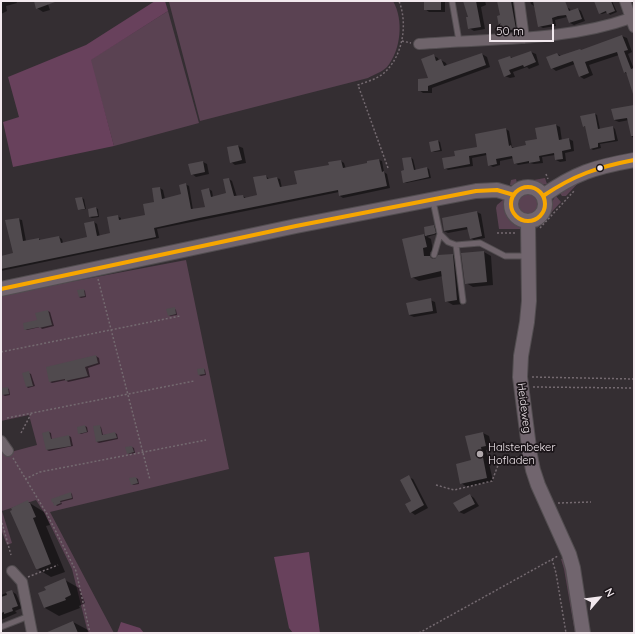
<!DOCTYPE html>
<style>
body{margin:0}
#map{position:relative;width:635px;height:634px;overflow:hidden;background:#342e32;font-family:Quicksand,sans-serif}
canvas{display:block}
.frame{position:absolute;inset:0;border:2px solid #f2e9ee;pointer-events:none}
.north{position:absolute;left:579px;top:578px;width:40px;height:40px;-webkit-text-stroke:3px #1b1519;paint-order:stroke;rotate:62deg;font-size:11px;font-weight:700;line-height:16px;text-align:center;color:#f2e9ee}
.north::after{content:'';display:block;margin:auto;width:14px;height:18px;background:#f2e9ee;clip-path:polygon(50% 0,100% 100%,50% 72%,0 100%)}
.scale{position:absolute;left:489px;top:24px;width:65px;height:18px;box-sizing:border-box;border:2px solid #f2e9ee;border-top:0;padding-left:5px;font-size:12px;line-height:14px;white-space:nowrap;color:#f2e9ee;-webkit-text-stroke:3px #1b1519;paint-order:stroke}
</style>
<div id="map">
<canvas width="635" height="634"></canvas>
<div class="frame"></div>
<div class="north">N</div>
<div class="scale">50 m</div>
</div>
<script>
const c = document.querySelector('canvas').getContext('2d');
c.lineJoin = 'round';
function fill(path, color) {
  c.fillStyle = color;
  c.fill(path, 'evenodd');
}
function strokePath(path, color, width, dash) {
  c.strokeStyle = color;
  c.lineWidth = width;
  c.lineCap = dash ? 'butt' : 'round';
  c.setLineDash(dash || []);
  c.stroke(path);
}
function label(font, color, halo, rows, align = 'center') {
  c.font = font + ' Quicksand,sans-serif';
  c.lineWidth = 3.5;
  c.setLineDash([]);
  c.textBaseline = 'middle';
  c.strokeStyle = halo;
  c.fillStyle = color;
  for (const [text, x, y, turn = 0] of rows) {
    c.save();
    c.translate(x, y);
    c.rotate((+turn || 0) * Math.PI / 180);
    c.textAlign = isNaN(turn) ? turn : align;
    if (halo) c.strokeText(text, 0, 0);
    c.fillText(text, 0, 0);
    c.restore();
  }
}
fill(new Path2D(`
 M172 1H393C404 20 401 50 387 67 382 72 373 75 368 78L200 121 169 2Z
 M168 11 199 123 114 146 90 60Z
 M545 178 547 184C541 186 537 183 530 183 523 183 517 186 510 185L511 180 516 179 517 183Z
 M581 180 566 196H562L559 192Z
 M517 205a11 11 0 1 1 22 0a11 11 0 1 1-22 0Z
 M556 196 561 202 536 229C539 223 545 220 548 214 551 207 551 201 556 196Z
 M504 199C508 204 508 210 511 215 514 220 519 223 521 229H499L496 208 497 205Z
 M186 260 229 469 50 512 114 633H88L72 569 45 514 36 500 2 511 12 543 7 545 1 529V448L7 453 37 445 29 415 1 421V295Z
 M564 558 580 633H575L564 569 561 559Z`), '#5a4252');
fill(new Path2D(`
 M155 1H165L168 11 91 60 114 146 13 167 3 122 19 117 8 77 86 45Z
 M309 552 320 633H293L289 628 274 557Z
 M121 622 140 628 144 633H117Z`), '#68415c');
fill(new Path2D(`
 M1 1H16L17 3 6 6 7 11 1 14Z
 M35 1H47L50 10 43 12 37 8Z
 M425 1H445V12H429L425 9Z
 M464 1H485L486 5 481 7 485 29 474 31 469 28 470 18Z
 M499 1H513L519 31 504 33 500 31 501 16Z
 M530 1H555L570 9 571 12 578 9 581 11 585 21 574 25 570 23 567 17 555 20 556 26 543 28 539 26 534 6 531 4Z
 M595 1H612L617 12 610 15 608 12 602 14 600 13Z
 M622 36 627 38 632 52 628 54 634 69V86L627 74 624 72 619 55 589 65 593 75 584 79 579 76 575 64 556 71 552 68 557 54 562 56 582 51Z
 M531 52 536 54 539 65 529 69 527 67 513 72 515 77 510 78 505 76 510 57 513 58Z
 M482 54 487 57 490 67 432 88V93H423L419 90 429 79 434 56 438 58 439 61 441 60 446 63 447 66Z
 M634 106V138L632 137 629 120 619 122 614 120Z
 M595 114 597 115 600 129 613 127 615 129 618 141 600 144 601 148 593 150 590 148 587 128 584 126Z
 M556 125 560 127 562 141 569 139 573 141 574 151 565 153 566 161 560 162 556 160 555 155 542 157 543 163 534 164 530 163 518 165 515 163 514 158 500 161V165L493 167 489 165 487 155 472 158 473 166 448 170 445 168 456 156 479 148 506 129 509 131 512 147 515 148 527 146 538 140Z
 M438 141 440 142 442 151 434 152 432 151Z
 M238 146 243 148 246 163 235 165 231 162Z
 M411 158 413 159 416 171 427 168 429 169 431 178 406 183 404 182 406 171Z
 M379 160 382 161 384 172 387 174 390 188 343 198 340 196 339 192 157 229 159 238 1 271V257L14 254 18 219 22 220 26 241 39 239 42 241 59 237 62 239 63 243 88 238 94 222 97 224 100 237 111 234 117 216 121 218V220L146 216 155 202 160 188 163 190 165 199 182 195 185 184 189 186 193 210 206 207 209 189 212 191 213 197 227 194 229 179 232 181 237 197 243 196 246 198 258 196 266 176 269 179 277 178 280 179 282 188 298 184 341 161 344 163 346 169 368 164Z
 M203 162 207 164 209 174 196 177 192 174Z
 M82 198 84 199 86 209 81 210 79 209Z
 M96 208 98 209 99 217 92 218 90 217Z
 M477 212 481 214 485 238 474 240 470 238 469 229 448 233 444 231Z
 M434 226 436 227 437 234 427 237 425 228Z
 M424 235 431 239 433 251 430 252V257L435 260 453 255 460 259 464 304 453 305 446 301 443 276 419 281 412 277Z
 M484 252 491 256 493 285 473 287 466 283Z
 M84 290 85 291 86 297 81 298 79 297Z
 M430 300 435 302 437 313 414 317 409 315Z
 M174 308 176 310 177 315 170 316 169 315Z
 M48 311 50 312 54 326 42 329 40 327 27 330 25 329 38 321 37 314Z
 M96 356 99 358 100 364 88 368 90 377 68 382 66 380 52 383 50 382Z
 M204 369 205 370 206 375 201 376 199 375Z
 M29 373 31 374 35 386 28 388 27 387Z
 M7 388 9 389 10 395 5 396 3 395Z
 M85 426 87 427 88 432 81 434 79 433Z
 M99 426 101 427 103 435 115 433 117 434 118 439 99 443 97 442Z
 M49 432 51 433 52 440 69 436 71 437 73 446 49 451 47 450Z
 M483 433 489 436 492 449 486 450 493 481 467 487 461 483 472 461Z
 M132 447 134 448 135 453 130 454 128 453Z
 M408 477 413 479 428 508 415 515 411 512 412 501Z
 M136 478 138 479 139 484 133 485 132 484Z
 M71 493 72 494 73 499 61 502 62 504 57 506 53 502Z
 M470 495 474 498 479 506 464 514 459 512Z
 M28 502 44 512 50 525 46 526 65 572 51 577 36 568Z
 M65 580 79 588 85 603 79 606 80 608 59 616 45 608 47 590Z
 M11 591 16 594 22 608 15 611 17 613 1 620V595Z
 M73 622 88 630 89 633H55Z`), '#0007');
fill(new Path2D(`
 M34 1H55V2L36 9Z
 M424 1H441V10H424Z
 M463 1H476L481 27 468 29 466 17H468Z
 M497 1H511L516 29 500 32 497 16 500 15Z
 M533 1H565L569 11 578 8 582 19 569 23 566 15 558 16 552 18 553 24 538 27Z
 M594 1H611L615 11 607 14 606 11 599 14Z
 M622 35 628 50 624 51 631 69 634 68V93L633 94 626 72 624 73 617 52 585 62 589 73 579 77 573 61 551 69 546 57 557 53 559 56 580 49 581 50Z
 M531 51 536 62 524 67 523 65 509 70 511 74 504 77 498 60 510 56 511 58Z
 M482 53 486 65 428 86V91H418V79L428 78 421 59 434 54 436 61 441 59 444 66Z
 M634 105V136H631L627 118 614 120 611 109Z
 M595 113 598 129 613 126 615 140 598 143V147L590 149 585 126 583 127 580 116Z
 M556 124 559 140 569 138 571 149 562 151 563 159 555 160 554 153 539 156 540 161 529 163V161L514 164 512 156 496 159 497 164 488 166 486 153 469 156 470 164 444 169 442 158 455 156 454 151 477 147 475 134 506 128 509 146 511 145 512 148 526 145 525 141 537 139 535 128Z
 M438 140 440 150 431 152 429 142Z
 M238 145 242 160 230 163 227 147Z
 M411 157 414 170 427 167 429 177 403 183 401 171 404 170 402 158Z
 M379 159 382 172 384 171 387 186 339 196 338 190 199 218 154 228 156 237 1 269V256L13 253 5 220 19 218 23 241 39 238V240L59 236 61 243 87 237 84 223 94 221 97 236 110 233 107 217 118 215 119 220 145 215 143 204 154 202 152 188 160 187 162 199 181 194 179 185 186 183 191 209 205 207 201 190 209 188 211 197 226 193 223 179 229 178 234 196 243 195 244 198 257 195 253 177 266 175 267 179 277 177 280 187 297 184 294 171 329 165 328 162 341 160 343 168 367 163V161Z
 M203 161 205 172 191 175 188 164Z
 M82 197 85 209 78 210 75 198Z
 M96 207 98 216 89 217 88 209Z
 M477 211 482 236 470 239 467 227 444 231 442 218Z
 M434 225 436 233 434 234 425 236 424 227Z
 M424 234 427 247 423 248 424 256H430L431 258 435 259 438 255 453 254 457 300 445 302 441 271 411 278 402 239Z
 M484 251 487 282 465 284 461 253Z
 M84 289 85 296 79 297 77 290Z
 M431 298 433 311 409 315 406 303Z
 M175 307 176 314 168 316 166 309Z
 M48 310 52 325 39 328V327L24 330 23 323 37 320 35 313Z
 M96 355 98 363 85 367 88 376 65 381V379L49 382 46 367Z
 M204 368 205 374 198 375 197 369Z
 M29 371 33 386 26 387 22 373Z
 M8 387 9 394 2 395 1 388Z
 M85 425 87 432 78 434 77 427Z
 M100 425 102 435 115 432 117 438 96 442 93 426Z
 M49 431 51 439 69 435 71 446 46 450 42 433Z
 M483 432 486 446 481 447 487 478 460 484 456 464 471 460 465 436Z
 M132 446 134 452 127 454 125 447Z
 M409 475 424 505 410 513 405 504 411 501 400 480Z
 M136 477 138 483 131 485 129 478Z
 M71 492 72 498 60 501 61 503 54 506 53 502 52 503 51 499Z
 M470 494 475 504 459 512 453 503Z
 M28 500 29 503H30L36 517 33 518 51 564 38 569H36L10 511 12 510 11 508Z
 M65 578 71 595 65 598 66 600 44 608 38 593 46 590 44 587Z
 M12 590 18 606 12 608 13 611 4 614V612L1 613V597L7 595 6 592Z
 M73 621 78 633H45Z`), '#504a4e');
const lane = new Path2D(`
 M452 1 459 41
 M433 201 440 234 434 255
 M440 234 448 242 456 245 480 243 505 256H527
 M456 245 463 301
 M1 627 29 616`);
const street = new Path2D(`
 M519 1 524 38
 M625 1 634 27
 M419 44C490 38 563 42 631 18
 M1 441 8 451
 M12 571 22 582 32 633`);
const secondary = new Path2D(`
 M511 204a17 17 0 1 1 34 0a17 17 0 1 1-34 0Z
 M543 196C575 173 595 167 634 160
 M528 222 529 301 527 322 521 356 520 377 530 455 533 470 538 485 569 554 573 568 583 633
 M1 289 296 226 476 191 497 190 514 195`);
strokePath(lane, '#524d50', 7);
strokePath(street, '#524d50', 12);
strokePath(secondary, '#524d50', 16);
strokePath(new Path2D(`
 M402 41 411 43
 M388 168 358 85C366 82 377 79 384 73 403 56 408 24 399 1
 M546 174 548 179
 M540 228 574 191
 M497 233H516
 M98 279 150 480
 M1 352 180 316
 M532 377 634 379
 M533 387 634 388
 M7 418 194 381
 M21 433 31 414
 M13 458 47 514 76 571 90 633
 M25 479 40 472 206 440
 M436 485 454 490 492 481 500 460 518 457
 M558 503 591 502
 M1 519 11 555
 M552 559 556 573 566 633
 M28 577 58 565
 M419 633 558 556`), '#746a70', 1.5, [2, 2]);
strokePath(lane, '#6f646b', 5);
strokePath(street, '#6f646b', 10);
strokePath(secondary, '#71656e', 14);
strokePath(new Path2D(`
 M511 204a17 17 0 1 1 34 0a17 17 0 1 1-34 0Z
 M543 196C574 175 598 167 634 160
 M1 289 296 226 476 191 497 190 514 195`), '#f7a600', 4);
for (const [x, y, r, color] of [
 [600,168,3.5,"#f2e9ee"],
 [480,454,4,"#b0a8ac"]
]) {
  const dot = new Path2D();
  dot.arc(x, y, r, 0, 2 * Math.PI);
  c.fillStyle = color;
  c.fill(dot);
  strokePath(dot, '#1b1519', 1.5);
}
label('11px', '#f2e9ee', '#1b1519', [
 ["Heideweg",524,408,83]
]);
label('11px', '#f2e9ee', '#1b1519', [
 ["Halstenbeker",488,448],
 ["Hofladen",488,461]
], 'left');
</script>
